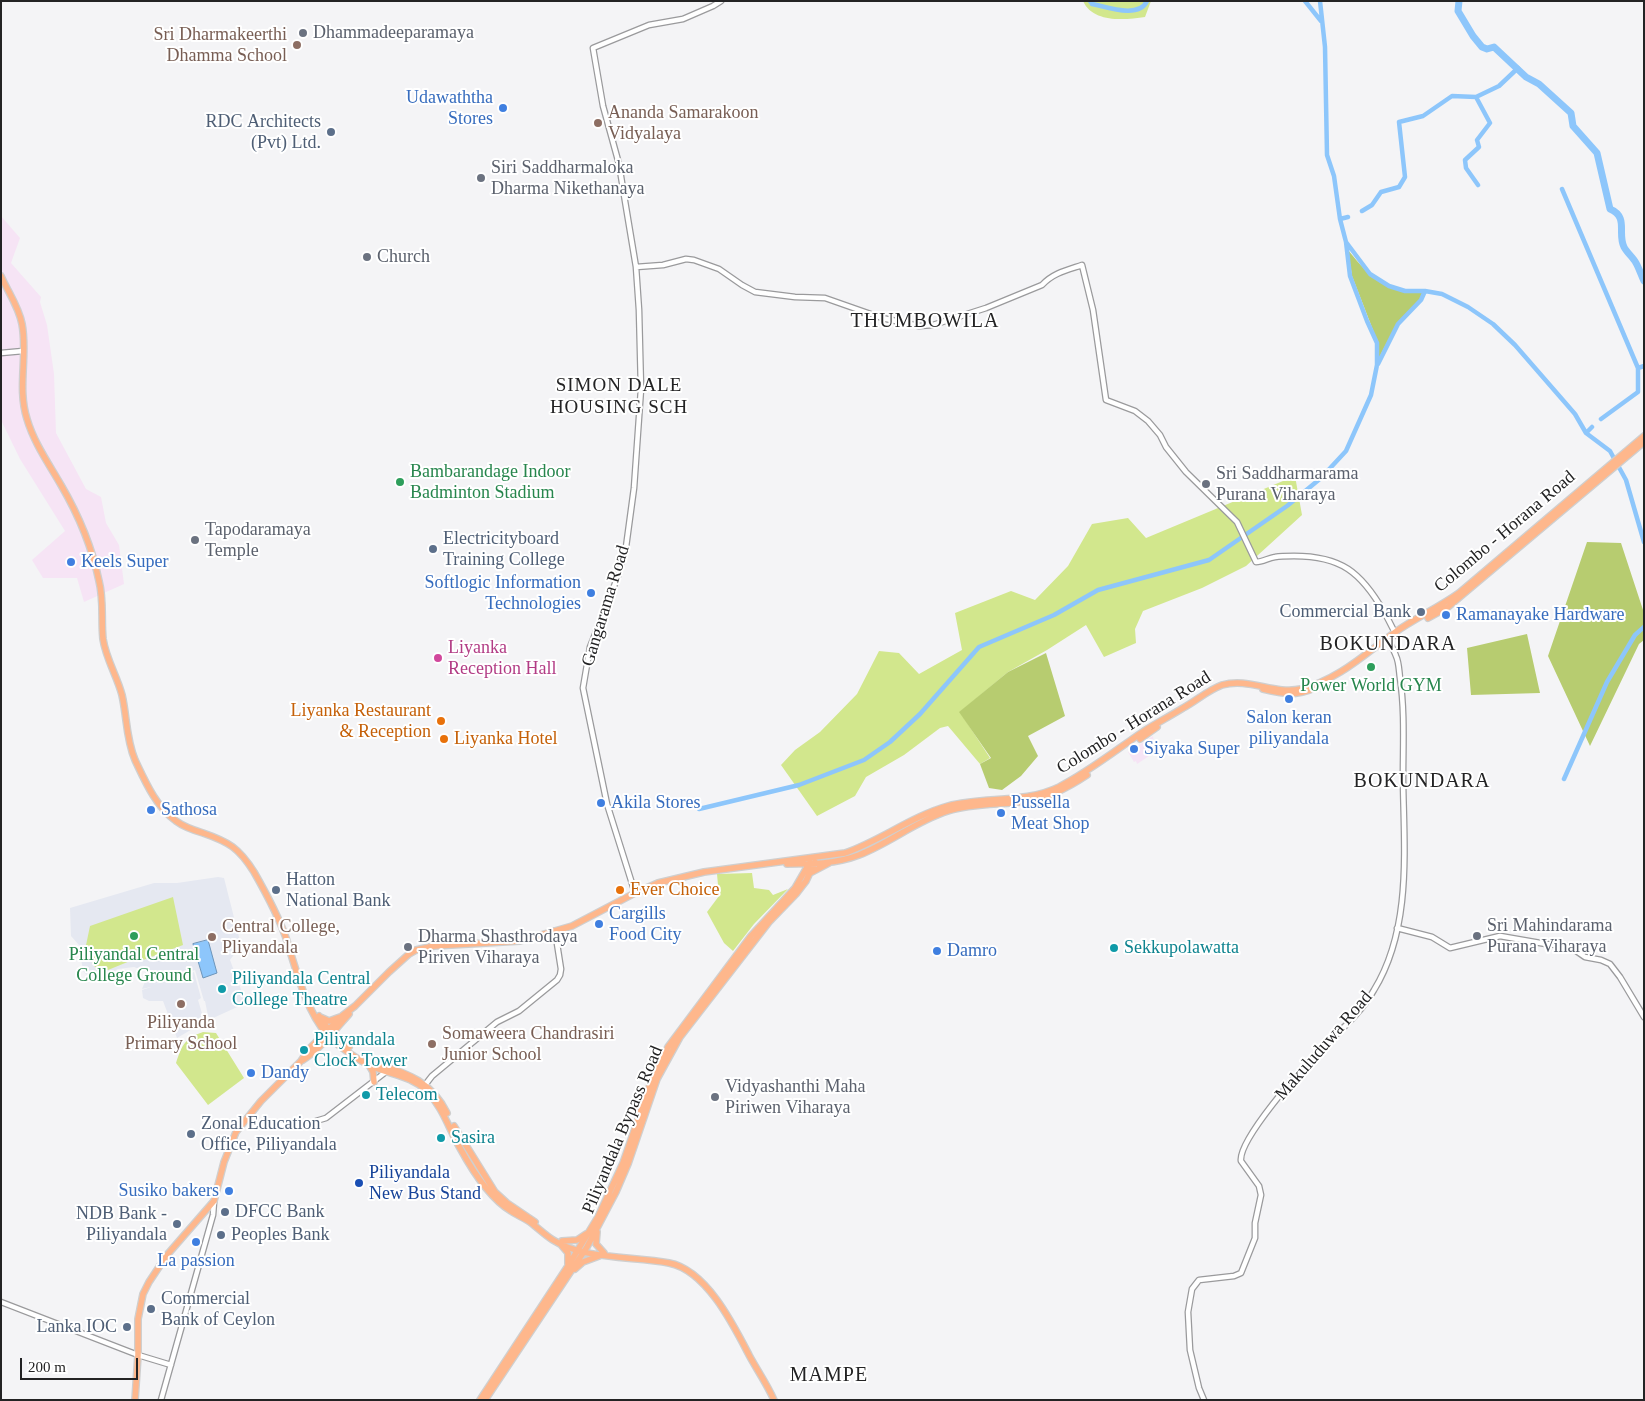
<!DOCTYPE html>
<style>
body{margin:0}
#map{position:relative;width:1645px;height:1401px;overflow:hidden;background:#f4f4f6;font-family:Georgia,serif}
canvas{display:block}
.frame{position:absolute;inset:0;border:2px solid #232324;pointer-events:none}
.scale{position:absolute;left:20px;top:1358px;width:118px;height:22px;box-sizing:border-box;border:2px solid #232324;border-top:0;padding-left:6px;font-size:15px;line-height:18px;white-space:nowrap;color:#232324;-webkit-text-stroke:4px #fff;paint-order:stroke}
</style>
<div id="map">
<canvas width="1645" height="1401"></canvas>
<div class="frame"></div>
<div class="scale">200 m</div>
</div>
<script>
const c = document.querySelector('canvas').getContext('2d');
c.lineJoin = 'round';
function fill(path, color) {
  c.fillStyle = color;
  c.fill(path, 'evenodd');
}
function strokePath(path, color, width, dash) {
  c.strokeStyle = color;
  c.lineWidth = width;
  c.lineCap = dash ? 'butt' : 'round';
  c.setLineDash(dash || []);
  c.stroke(path);
}
function label(font, color, halo, rows, align = 'center') {
  c.font = font + ' Georgia,serif';
  c.lineWidth = 4;
  c.setLineDash([]);
  c.textBaseline = 'middle';
  c.strokeStyle = halo;
  c.fillStyle = color;
  for (const [text, x, y, turn = 0] of rows) {
    c.save();
    c.translate(x, y);
    c.rotate((+turn || 0) * Math.PI / 180);
    c.textAlign = isNaN(turn) ? turn : align;
    if (halo) c.strokeText(text, 0, 0);
    c.fillText(text, 0, 0);
    c.restore();
  }
}
fill(new Path2D(`
 M1 216 20 238 11 263 41 297 40 302 47 325 54 374 56 433 86 489 101 497 106 523 119 545 124 584 84 602 77 578H43L32 560 65 531 20 459 1 420Z
 M1153 736 1155 752 1137 764 1136 761 1134 762 1128 752Z`), '#f6e4f5');
fill(new Path2D(`
 M218 877 224 878 241 945 230 960 246 1003 211 1019 208 1016 205 1001H204L195 970 153 985 194 972 201 998 198 1000 204 1020 196 1024 194 1028 177 1038 163 1001H149L143 998 142 990 151 987 142 989 146 979 145 971 134 967 118 969 111 973 108 980 103 981 87 975 83 971 79 945 71 936 70 908 154 883H177Z`), '#e5e8f1');
fill(new Path2D(`
 M1083 1H1151L1145 17C1124 20 1093 23 1083 1Z
 M1295 476 1302 515 1246 566 1202 588 1143 611 1135 629 1136 643 1104 657 1086 625 1047 650 1008 672 960 712 990 758 980 764 948 726 940 728 904 755 866 777 855 796 817 816 781 765 795 750 820 732 857 694 879 651 899 653 919 674 962 650 955 613 1011 591 1035 600 1068 566 1092 524 1128 518 1146 538Z
 M752 873 754 888 769 890 773 895 788 889 754 924 733 951 724 943 707 912 719 896 717 874Z
 M173 897 183 945 143 960 130 961 108 970 95 967 85 950 90 926Z
 M203 1032 216 1033 244 1078 208 1105 176 1063C182 1045 185 1038 203 1032Z`), '#d2e78d');
fill(new Path2D(`
 M1348 250C1372 279 1383 292 1423 292L1420 299 1397 323 1379 358 1378 343 1352 276Z
 M1587 542 1621 543 1644 613V640L1639 644 1590 746 1548 656Z
 M1527 634 1540 693 1471 695 1467 648Z
 M1046 653 1065 716 1028 736 1038 756 1021 776 1002 790 989 788 980 764 991 758 959 712 1008 672Z`), '#b7cc70');
const water = new Path2D(`
 M208 940 217 973 203 978 193 944Z`);
fill(water, '#8dc6fb');
strokePath(water, '#6d95ba', 1);
strokePath(new Path2D(`
 M1090 1 1092 4C1107 7 1139 19 1147 1
 M1305 1 1321 21
 M1320 1 1325 47 1327 155 1334 176 1340 219 1346 242 1370 274 1389 286 1405 291H1425L1442 294 1468 307 1493 324 1515 345 1575 414 1586 433 1610 451 1626 480 1644 542
 M1476 97 1490 123 1477 140 1479 147 1465 160 1466 168 1478 185
 M1562 189 1638 368 1644 366
 M1362 211 1372 205 1381 192 1399 187 1405 177 1399 122 1423 116 1452 96 1476 97 1499 86 1518 68
 M1340 219 1348 217
 M1378 364 1398 324 1421 300 1425 291
 M1601 419 1638 392V368
 M1586 433 1592 427
 M1564 779 1607 682 1635 635 1644 627
 M699 809 799 785 864 760 890 742 920 714 979 647 1054 615 1098 590 1209 560 1287 506 1321 478 1346 451 1371 395 1377 365V343L1367 321 1350 276 1346 242`), '#8dc6fb', 4.5);
strokePath(new Path2D(`
 M1459 1 1458 11 1473 36 1482 47 1487 49 1494 47 1526 77 1539 84 1571 113 1573 126 1597 153 1610 209C1629 217 1617 233 1624 247 1627 253 1633 257 1636 263 1639 268 1641 275 1644 281`), '#8dc6fb', 7);
const minor = new Path2D(`
 M636 267 663 265 686 259 694 260 719 269 742 285 755 292 795 297 825 298 882 318 919 326 933 325 986 308 1042 285C1053 273 1067 270 1082 265L1093 310 1106 400 1135 411 1148 421 1160 435 1166 447 1186 472 1237 522 1256 562C1263 562 1268 558 1275 557 1281 556 1288 556 1294 556 1341 556 1361 572 1384 612 1389 620 1392 628 1397 636
 M1 353 23 351
 M635 893 607 804 583 688 590 647 618 576 626 547 634 488 641 389 639 310 636 267 624 195 619 164 603 106 593 48 649 25 683 19 713 6 721 1
 M1397 928 1432 937 1450 948 1500 936 1546 944 1569 946 1585 957 1601 960 1610 964 1620 977 1644 1017
 M425 1085 432 1076 497 1022 519 1011 557 980 560 975 561 969 555 931
 M248 1117 259 1124 265 1126 306 1124 326 1118 387 1071
 M1 1302 138 1355 171 1365
 M161 1400 213 1215 214 1202
 M1204 1400 1199 1388 1190 1350 1188 1312 1192 1289 1199 1280 1234 1276 1241 1273 1255 1238V1223L1261 1195 1259 1186 1241 1161C1238 1140 1302 1068 1318 1052 1338 1032 1360 1015 1374 990 1412 928 1404 849 1403 780 1403 746 1405 711 1400 678 1399 671 1399 662 1396 656 1394 650 1390 644 1388 639`);
const major = new Path2D(`
 M1 276C8 292 19 307 22 324 28 355 17 388 27 419 34 443 49 464 61 485 78 514 92 547 99 581 104 600 101 620 103 639 106 659 117 676 122 695 127 717 126 739 135 760 145 781 156 807 176 821 184 827 193 830 203 833 229 842 239 848 254 872 266 893 278 915 286 938 295 966 306 1011 326 1033 334 1043 355 1058 367 1064 388 1075 409 1074 427 1091 443 1108 449 1129 460 1148 472 1170 489 1198 511 1211 517 1215 524 1218 530 1222 538 1228 545 1235 553 1240 584 1260 634 1256 669 1263 706 1270 733 1324 749 1355 757 1370 767 1384 774 1400
 M1428 618 1448 607 1461 596 1644 442
 M1263 689C1292 696 1300 696 1328 682
 M1140 739 1157 727
 M787 864C811 864 836 864 859 855 890 843 916 821 948 811 973 803 1002 805 1028 801 1049 798 1069 787 1087 775
 M810 873 829 863
 M319 1016 329 1030 349 1047
 M320 1017 329 1021 340 1017
 M303 1060C321 1048 335 1030 349 1014
 M369 1065 373 1072 374 1082
 M378 1065C409 1073 432 1083 447 1113
 M454 1126 495 1192 507 1203 535 1222
 M597 1232 596 1244 604 1253
 M562 1241 577 1240 586 1234
 M562 1246 568 1253V1264
 M575 1269 583 1262 599 1256
 M135 1400 138 1355V1319L143 1294 149 1282 167 1255 214 1201 224 1162 236 1132 261 1101 301 1061 309 1049 342 1016 355 1006 389 972 409 954 416 950 434 946 520 941 572 926 635 893 658 883 704 872 845 853C880 841 912 816 948 806 984 796 1024 804 1059 787 1090 771 1116 750 1144 731 1157 723 1170 716 1183 708 1196 701 1208 690 1222 685 1249 677 1274 695 1301 689 1338 680 1365 654 1394 633 1415 618 1438 608 1459 593L1644 436
 M480 1400 568 1266 598 1217 623 1163 652 1079 668 1047 751 936 795 888 810 862
 M485 1400 587 1247 616 1192 628 1164 657 1079 680 1037 769 922 796 894 806 881 815 862`);
strokePath(minor, '#9a9a9c', 7);
strokePath(major, '#cfcfcf', 8);
strokePath(minor, '#fff', 4.5);
strokePath(major, '#feb78c', 5.5);
for (const [x, y, r, color] of [
 [303,33,5,"#6b7280"],
 [297,45,5,"#8d6e63"],
 [503,108,5,"#3f7fe0"],
 [598,123,5,"#8d6e63"],
 [331,132,5,"#5c6f8a"],
 [481,178,5,"#6b7280"],
 [367,257,5,"#6b7280"],
 [400,482,5,"#2e9e5b"],
 [1206,484,5,"#6b7280"],
 [195,540,5,"#6b7280"],
 [433,549,5,"#5c6f8a"],
 [71,562,5,"#3f7fe0"],
 [591,593,5,"#3f7fe0"],
 [1421,612,5,"#5c6f8a"],
 [1446,615,5,"#3f7fe0"],
 [438,658,5,"#d1479c"],
 [1371,667,5,"#2e9e5b"],
 [1289,699,5,"#3f7fe0"],
 [441,721,5,"#e8710a"],
 [444,739,5,"#e8710a"],
 [1134,749,5,"#3f7fe0"],
 [601,803,5,"#3f7fe0"],
 [151,810,5,"#3f7fe0"],
 [1001,813,5,"#3f7fe0"],
 [276,890,5,"#5c6f8a"],
 [620,890,5,"#e8710a"],
 [599,924,5,"#3f7fe0"],
 [134,936,5,"#2e9e5b"],
 [1477,936,5,"#6b7280"],
 [212,937,5,"#8d6e63"],
 [408,947,5,"#6b7280"],
 [1114,948,5,"#0f9aa8"],
 [937,951,5,"#3f7fe0"],
 [222,989,5,"#0f9aa8"],
 [181,1004,5,"#8d6e63"],
 [432,1044,5,"#8d6e63"],
 [304,1050,5,"#0f9aa8"],
 [251,1073,5,"#3f7fe0"],
 [366,1095,5,"#0f9aa8"],
 [715,1097,5,"#6b7280"],
 [191,1134,5,"#5c6f8a"],
 [441,1138,5,"#0f9aa8"],
 [359,1183,5,"#1a4fb4"],
 [229,1191,5,"#3f7fe0"],
 [225,1212,5,"#5c6f8a"],
 [177,1224,5,"#5c6f8a"],
 [221,1235,5,"#5c6f8a"],
 [196,1242,5,"#3f7fe0"],
 [151,1309,5,"#5c6f8a"],
 [127,1327,5,"#5c6f8a"]
]) {
  const dot = new Path2D();
  dot.arc(x, y, r, 0, 2 * Math.PI);
  c.fillStyle = color;
  c.fill(dot);
  strokePath(dot, '#fff', 2);
}
label('18px', '#5b616d', '#fff', [
 ["Dhammadeeparamaya",313,33],
 ["Siri Saddharmaloka",491,168],
 ["Dharma Nikethanaya",491,189],
 ["Church",377,257],
 ["Sri Saddharmarama",1216,474],
 ["Purana Viharaya",1216,495],
 ["Tapodaramaya",205,530],
 ["Temple",205,551],
 ["Sri Mahindarama",1487,926],
 ["Purana Viharaya",1487,947],
 ["Dharma Shasthrodaya",418,937],
 ["Piriven Viharaya",418,958],
 ["Vidyashanthi Maha",725,1087],
 ["Piriwen Viharaya",725,1108]
], 'left');
label('18px', '#785e54', '#fff', [
 ["Sri Dharmakeerthi",287,35,"right"],
 ["Dhamma School",287,56,"right"],
 ["Ananda Samarakoon",608,113],
 ["Vidyalaya",608,134],
 ["Central College,",222,927],
 ["Pliyandala",222,948],
 ["Piliyanda",181,1023,"center"],
 ["Primary School",181,1044,"center"],
 ["Somaweera Chandrasiri",442,1034],
 ["Junior School",442,1055]
], 'left');
label('18px', '#366cbe', '#fff', [
 ["Udawaththa",493,98,"right"],
 ["Stores",493,119,"right"],
 ["Keels Super",81,562],
 ["Softlogic Information",581,583,"right"],
 ["Technologies",581,604,"right"],
 ["Ramanayake Hardware",1456,615],
 ["Salon keran",1289,718,"center"],
 ["piliyandala",1289,739,"center"],
 ["Siyaka Super",1144,749],
 ["Akila Stores",611,803],
 ["Pussella",1011,803],
 ["Meat Shop",1011,824],
 ["Sathosa",161,810],
 ["Cargills",609,914],
 ["Food City",609,935],
 ["Damro",947,951],
 ["Dandy",261,1073],
 ["Susiko bakers",219,1191,"right"],
 ["La passion",196,1261,"center"]
], 'left');
label('18px', '#4e5e75', '#fff', [
 ["RDC Architects",321,122,"right"],
 ["(Pvt) Ltd.",321,143,"right"],
 ["Electricityboard",443,539],
 ["Training College",443,560],
 ["Commercial Bank",1411,612,"right"],
 ["Hatton",286,880],
 ["National Bank",286,901],
 ["Zonal Education",201,1124],
 ["Office, Piliyandala",201,1145],
 ["DFCC Bank",235,1212],
 ["NDB Bank -",167,1214,"right"],
 ["Piliyandala",167,1235,"right"],
 ["Peoples Bank",231,1235],
 ["Commercial",161,1299],
 ["Bank of Ceylon",161,1320],
 ["Lanka IOC",117,1327,"right"]
], 'left');
label('18px', '#27864d', '#fff', [
 ["Bambarandage Indoor",410,472,"left"],
 ["Badminton Stadium",410,493,"left"],
 ["Power World GYM",1371,686],
 ["Piliyandal Central",134,955],
 ["College Ground",134,976]
]);
label('18px', '#232324', '#fff', [
 ["Colombo - Horana Road",1505,532,-40],
 ["Gangarama Road",606,606,-73],
 ["Colombo - Horana Road",1134,723,-32],
 ["Makuluduwa Road",1324,1046,-49],
 ["Piliyandala Bypass Road",623,1130,-67]
]);
label('18px', '#b23c85', '#fff', [
 ["Liyanka",448,648],
 ["Reception Hall",448,669]
], 'left');
label('18px', '#c56008', '#fff', [
 ["Liyanka Restaurant",431,711,"right"],
 ["& Reception",431,732,"right"],
 ["Liyanka Hotel",454,739],
 ["Ever Choice",630,890]
], 'left');
label('18px', '#0d838f', '#fff', [
 ["Sekkupolawatta",1124,948],
 ["Piliyandala Central",232,979],
 ["College Theatre",232,1000],
 ["Piliyandala",314,1040],
 ["Clock Tower",314,1061],
 ["Telecom",376,1095],
 ["Sasira",451,1138]
], 'left');
label('18px', '#164399', '#fff', [
 ["Piliyandala",369,1173],
 ["New Bus Stand",369,1194]
], 'left');
c.letterSpacing = '1px';
label('19px', '#232324', '#fff', [
 ["SIMON DALE",619,386],
 ["HOUSING SCH",619,408]
]);
c.letterSpacing = '0px';
c.letterSpacing = '1px';
label('20px', '#232324', '#fff', [
 ["THUMBOWILA",925,322],
 ["BOKUNDARA",1388,645],
 ["BOKUNDARA",1422,782],
 ["MAMPE",829,1376]
]);
c.letterSpacing = '0px';
</script>
